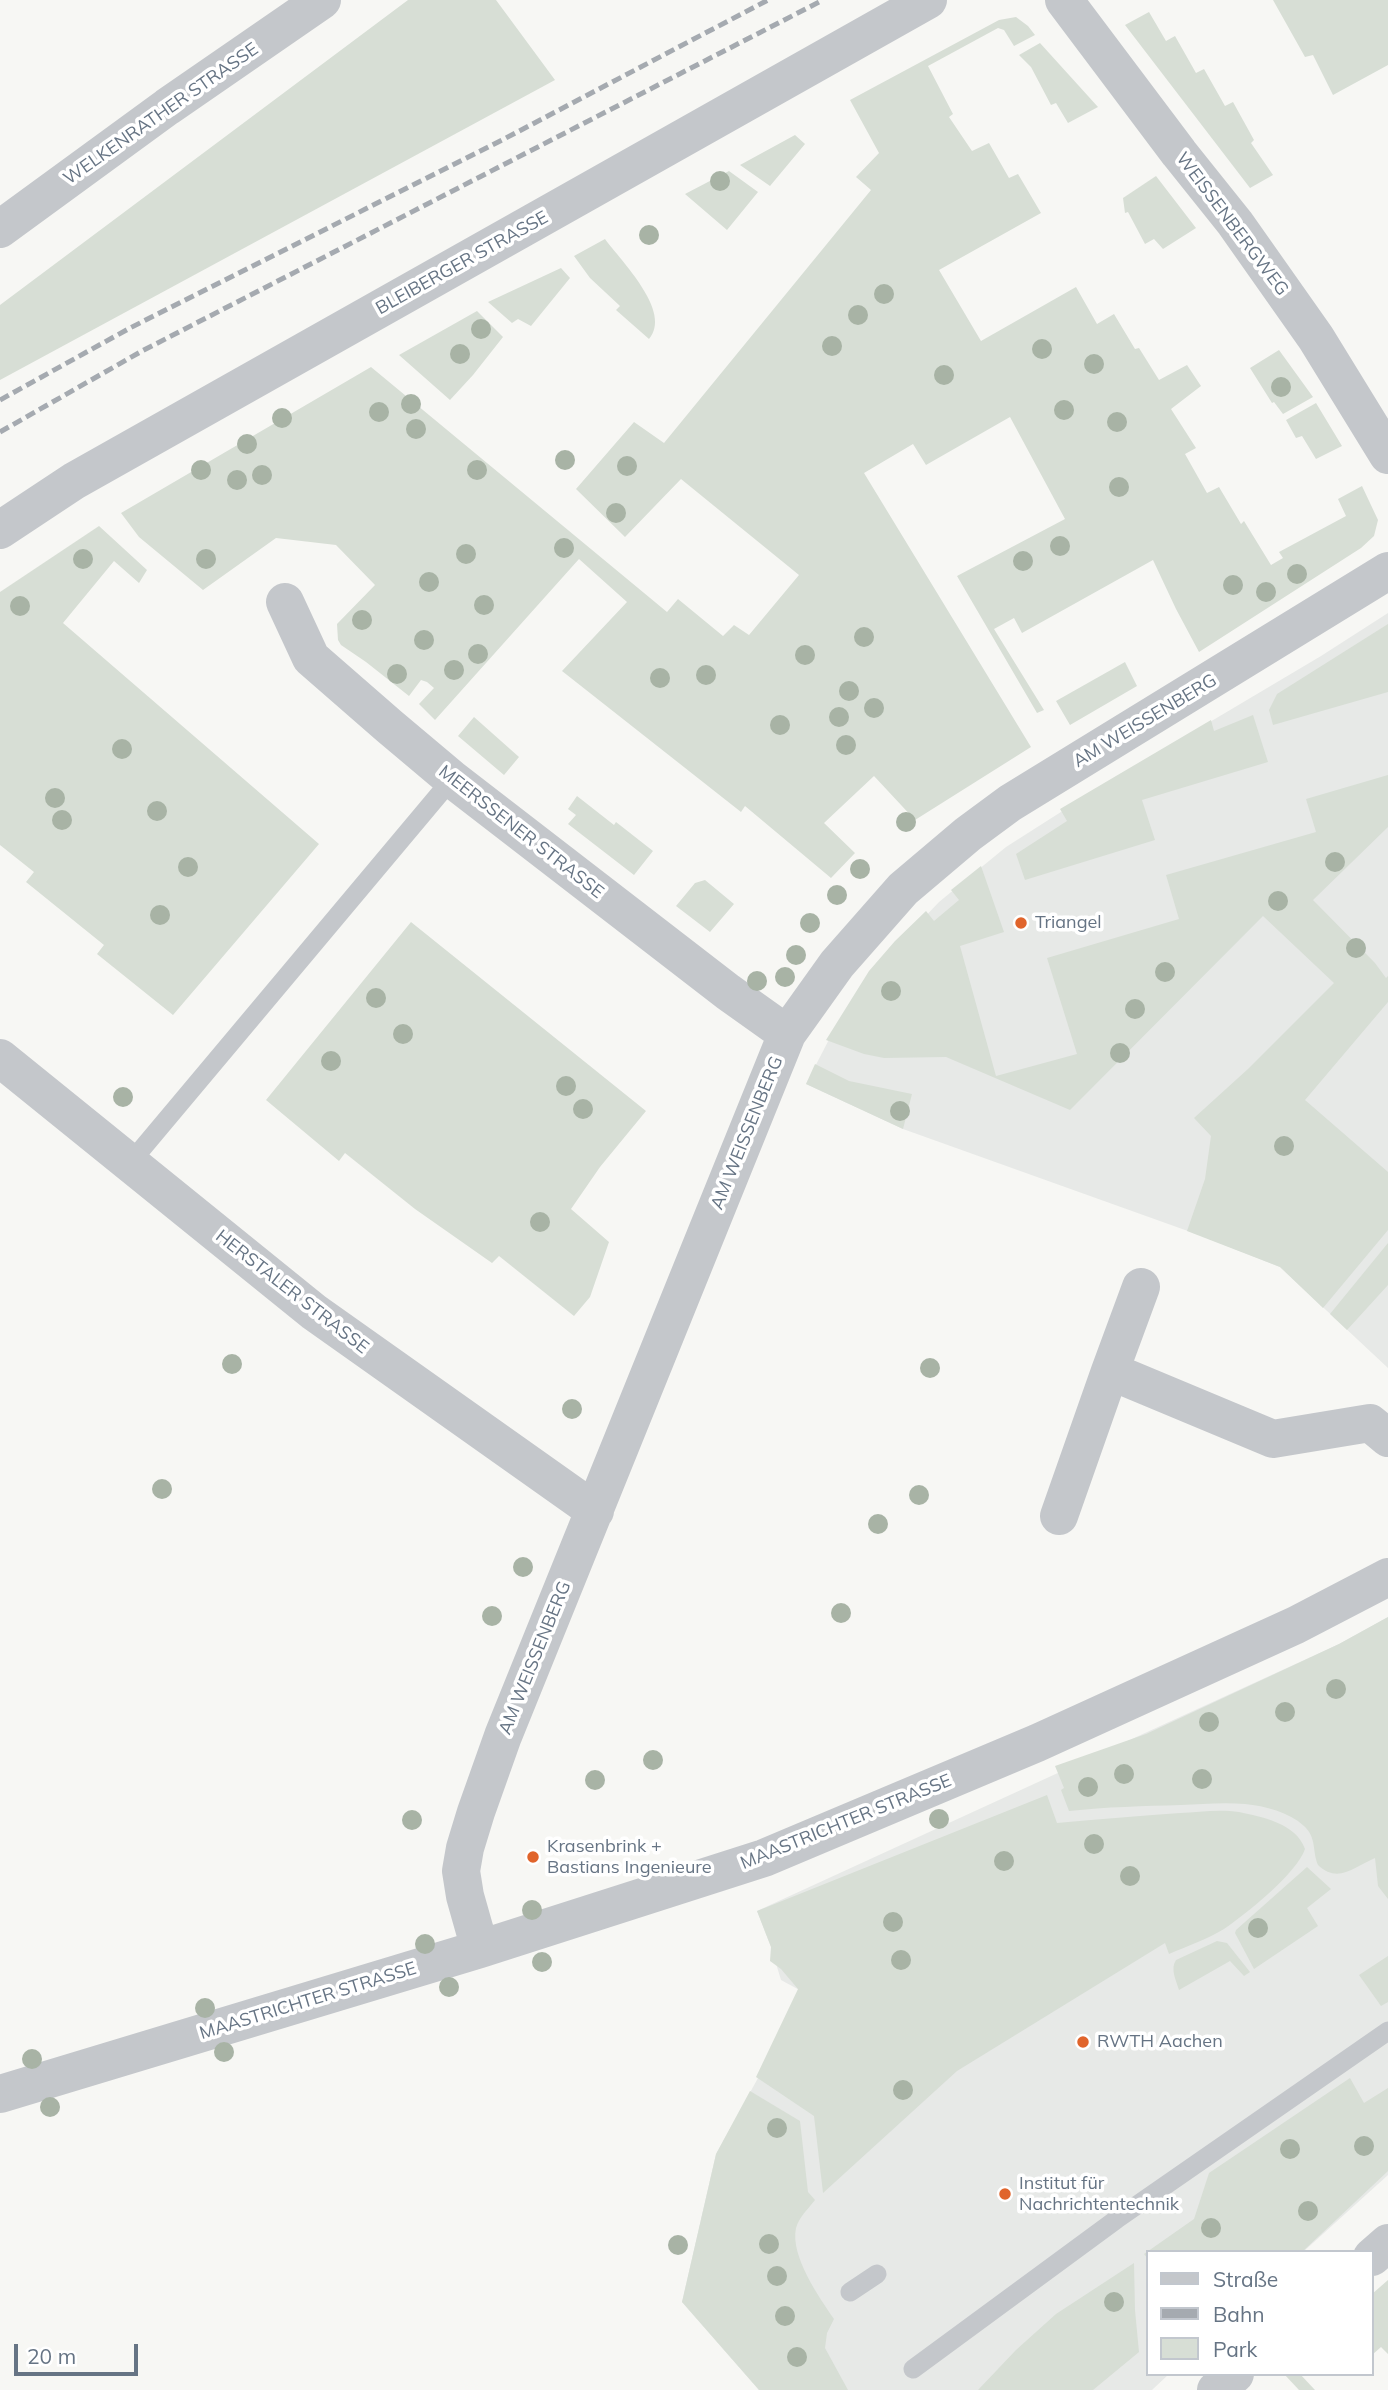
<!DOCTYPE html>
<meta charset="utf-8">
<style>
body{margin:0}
#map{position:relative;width:1388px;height:2390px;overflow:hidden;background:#f7f7f4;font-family:Mulish,sans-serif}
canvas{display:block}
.legend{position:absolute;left:1146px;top:2250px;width:228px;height:126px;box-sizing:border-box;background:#fff;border:2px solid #c2c7ce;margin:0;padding:9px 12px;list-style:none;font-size:21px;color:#667484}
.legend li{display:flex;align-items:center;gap:14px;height:35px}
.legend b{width:35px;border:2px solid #c2c7ce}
.scale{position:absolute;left:14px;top:2344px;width:124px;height:32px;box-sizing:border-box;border:4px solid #667484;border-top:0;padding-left:9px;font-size:21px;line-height:24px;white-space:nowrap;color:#667484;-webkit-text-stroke:5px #fff;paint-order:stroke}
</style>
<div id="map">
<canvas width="1388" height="2390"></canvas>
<ul class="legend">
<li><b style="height:9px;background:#c4c7cb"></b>Straße</li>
<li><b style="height:9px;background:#a5aab0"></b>Bahn</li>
<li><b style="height:19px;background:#d7ded5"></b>Park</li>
</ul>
<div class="scale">20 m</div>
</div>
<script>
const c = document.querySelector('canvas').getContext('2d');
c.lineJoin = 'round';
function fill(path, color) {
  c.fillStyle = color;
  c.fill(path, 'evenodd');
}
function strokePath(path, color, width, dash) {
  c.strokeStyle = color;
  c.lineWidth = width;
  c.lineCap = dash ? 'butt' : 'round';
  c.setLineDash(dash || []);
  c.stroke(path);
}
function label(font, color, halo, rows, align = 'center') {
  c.font = font + ' Mulish,sans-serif';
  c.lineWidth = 7;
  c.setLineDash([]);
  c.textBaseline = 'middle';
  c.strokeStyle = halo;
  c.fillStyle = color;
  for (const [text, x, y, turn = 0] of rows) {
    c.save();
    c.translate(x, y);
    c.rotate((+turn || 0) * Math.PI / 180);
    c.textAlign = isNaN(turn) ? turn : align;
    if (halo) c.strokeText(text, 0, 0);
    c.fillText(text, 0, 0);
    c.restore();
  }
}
fill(new Path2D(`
 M1388 613V1368L1280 1267 1199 1235 903 1129 806 1084 836 1026 880 964 939 902 1006 847 1097 789 1321 656Z
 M1388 1617V2175L1303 2252H1148V2374H1169L1152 2390H759L682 2302 716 2154 805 1993 781 1980 771 1947 757 1911 1339 1644Z`), '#e7e9e7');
fill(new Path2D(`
 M408 0H496L555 80 0 380V305Z
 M1273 0H1388V65L1333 95 1313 55 1305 57Z
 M1149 12 1166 41 1175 36 1196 73 1204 69 1225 106 1233 102 1254 140 1251 143 1273 175 1250 188 1125 25Z
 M1016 17 1028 26 1035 35 1014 46 1004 30 998 28 928 66 953 114 949 117 972 151 989 143 1009 178 1018 174 1041 213 939 270 981 341 1076 287 1097 324 1114 314 1135 349 1139 348 1159 380 1187 365 1201 386 1171 409 1196 448 1185 454 1207 493 1219 487 1241 524 1244 521 1271 565 1283 558 1279 552 1346 516 1338 499 1362 486 1378 520 1374 536 1361 548 1199 652 1176 609 1153 560 1022 633 1014 618 994 629 1044 710 1037 713 957 576 1065 519 1010 417 926 465 913 444 864 473 1031 747 915 820 874 776 824 823 855 853 831 878 745 806 741 812 562 671 627 602 579 559 435 720 419 704 434 688 427 682 421 680 409 696 366 662 341 645 338 640 337 624 375 585 336 545 276 538 203 590 139 537 121 513 371 367 667 612 678 599 723 636 734 625 749 635 799 575 681 479 625 537 576 489 634 422 664 443 871 190 856 177 879 153 850 100 999 20Z
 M1040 43 1098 107 1068 123 1056 103 1051 105 1031 67 1019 55Z
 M795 135 805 144 770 186 740 165Z
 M729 171 758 192 727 230 685 194Z
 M1156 176 1196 228 1163 249 1154 239 1145 244 1128 212 1125 213 1123 198Z
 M605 239C621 261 673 312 649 339L616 310 620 306 590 278 574 256Z
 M561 268 570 278 531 326 518 319 512 323 488 302Z
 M477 311 503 337 473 375 450 400 399 355Z
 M1279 350 1313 397 1283 414 1274 402 1272 403 1250 368Z
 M1316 403 1342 446 1316 459 1302 436 1296 438 1286 420Z
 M99 526 147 570 139 583 114 561 63 623 319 844 173 1015 97 954 104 945 26 882 34 872 0 845V592Z
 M1388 624V692L1273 725 1269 710 1277 694Z
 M1125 662 1137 686 1070 725 1056 701Z
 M1253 715 1268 762 1142 800 1155 840 1025 880 1016 854 1067 821 1060 809 1211 720 1214 731Z
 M474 717 519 757 504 775 458 736Z
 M1388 775V827L1313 900 1375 963 1386 978 1388 976V1002L1305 1100 1388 1172V1230L1323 1308 1280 1267 1187 1231 1205 1179 1211 1136 1194 1118 1248 1069 1334 983 1263 916 1070 1110 946 1057 884 1058 864 1054 826 1040 869 971 895 941 926 911 934 921 959 900 951 890 981 866 1004 932 960 946 996 1076 1077 1054 1047 958 1179 919 1166 875 1316 832 1306 799Z
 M577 796 614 825 616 822 653 851 634 875 568 824 576 815 568 809Z
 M705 880 734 904 710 932 676 906 695 883Z
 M411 922 646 1111 600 1167 571 1209 609 1242 590 1297 574 1316 499 1256 492 1263 415 1209 345 1153 339 1161 266 1100Z
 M815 1064 849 1081 912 1094 903 1129 806 1084Z
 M1388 1243V1285L1347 1330 1330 1314Z
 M1388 1617V1899L1378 1886 1375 1858C1354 1867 1338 1884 1318 1865 1312 1851 1317 1838 1304 1826 1289 1812 1265 1806 1245 1804 1224 1802 1202 1804 1181 1805 1144 1806 1106 1807 1069 1811L1061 1790 1064 1788 1055 1766 1146 1734 1339 1644Z
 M1047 1795 1057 1823C1098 1819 1139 1816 1180 1813 1198 1812 1220 1809 1239 1812 1262 1817 1296 1823 1305 1849 1297 1873 1246 1914 1224 1929 1208 1939 1187 1946 1169 1954L1165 1943 957 2071 823 2193 814 2116 756 2077 798 1989 781 1969 770 1961 771 1947 757 1911Z
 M1307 1867 1331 1889 1307 1908 1318 1926 1254 1969 1235 1933 1236 1930Z
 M1217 1941 1227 1943 1250 1972 1244 1976 1230 1961 1179 1990C1176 1980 1170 1969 1176 1960Z
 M1388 1956V2002L1381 2006 1359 1975Z
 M1350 2078 1364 2103 1388 2088V2171L1302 2252H1148V2259L1144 2254 1194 2219 1209 2173Z
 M750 2091 800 2121 808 2192 815 2200C808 2209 799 2217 796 2228 790 2256 819 2297 834 2319L827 2333 825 2348 848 2390H759L682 2302 716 2154Z
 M1134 2263 1135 2310 1139 2352 1093 2390H978L1016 2350 1056 2314Z
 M1388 2280V2354L1381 2347 1372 2355V2294Z
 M1284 2374H1300L1315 2390H1299Z`), '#d7ded5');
strokePath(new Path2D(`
 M130 1163 452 779
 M850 2292 877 2274
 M913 2369 1117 2219 1388 2031`), '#c4c7cb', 19);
strokePath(new Path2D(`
 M1064 0 1179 153 1235 223 1316 338 1388 455
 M0 229 167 107 322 0
 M0 530 74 481 928 0
 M285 602 311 658 389 726 452 779 728 992 787 1034
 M0 1058 314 1312 595 1511
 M1110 1371 1141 1287
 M1059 1516 1110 1371 1273 1439 1370 1423 1388 1438
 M480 1949 465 1896 461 1871 465 1848 476 1812 503 1736 787 1034 837 964 903 889 968 834 1010 803 1388 571
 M0 2094 480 1949 764 1858 1037 1743 1296 1625 1388 1577
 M1372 2257 1388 2243
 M1216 2390 1235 2374`), '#c4c7cb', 38);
strokePath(new Path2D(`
 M0 400 130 328 504 139 768 0
 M0 432 142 351 823 0`), '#a5aab0', 5, [10, 5]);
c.fillStyle = '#a8b3a5';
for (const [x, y] of [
 [720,181],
 [649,235],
 [884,294],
 [858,315],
 [481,329],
 [832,346],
 [1042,349],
 [460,354],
 [1094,364],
 [944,375],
 [1281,387],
 [411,404],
 [1064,410],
 [379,412],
 [282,418],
 [1117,422],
 [416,429],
 [247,444],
 [565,460],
 [627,466],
 [201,470],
 [477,470],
 [262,475],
 [237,480],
 [1119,487],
 [616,513],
 [1060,546],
 [564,548],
 [466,554],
 [83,559],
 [206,559],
 [1023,561],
 [1297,574],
 [429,582],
 [1233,585],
 [1266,592],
 [484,605],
 [20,606],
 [362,620],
 [864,637],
 [424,640],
 [478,654],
 [805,655],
 [454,670],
 [397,674],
 [706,675],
 [660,678],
 [849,691],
 [874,708],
 [839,717],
 [780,725],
 [846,745],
 [122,749],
 [55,798],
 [157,811],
 [62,820],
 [906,822],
 [1335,862],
 [188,867],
 [860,869],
 [837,895],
 [1278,901],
 [160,915],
 [810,923],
 [1356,948],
 [796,955],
 [1165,972],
 [785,977],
 [757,981],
 [891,991],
 [376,998],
 [1135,1009],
 [403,1034],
 [1120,1053],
 [331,1061],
 [566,1086],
 [123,1097],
 [583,1109],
 [900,1111],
 [1284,1146],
 [540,1222],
 [232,1364],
 [930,1368],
 [572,1409],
 [162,1489],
 [919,1495],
 [878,1524],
 [523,1567],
 [841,1613],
 [492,1616],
 [1336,1689],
 [1285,1712],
 [1209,1722],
 [653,1760],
 [1124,1774],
 [1202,1779],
 [595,1780],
 [1088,1787],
 [939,1819],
 [412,1820],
 [1094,1844],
 [1004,1861],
 [1130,1876],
 [532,1910],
 [893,1922],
 [1258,1928],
 [425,1944],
 [901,1960],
 [542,1962],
 [449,1987],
 [205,2008],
 [224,2052],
 [32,2059],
 [903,2090],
 [50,2107],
 [777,2128],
 [1364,2146],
 [1290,2149],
 [1308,2211],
 [1211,2228],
 [769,2244],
 [678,2245],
 [777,2276],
 [1114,2302],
 [785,2316],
 [797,2357]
]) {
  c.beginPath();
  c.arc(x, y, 10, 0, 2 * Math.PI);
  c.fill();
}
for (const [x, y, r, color] of [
 [1021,923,7,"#e0642b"],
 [533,1857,7,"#e0642b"],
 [1083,2042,7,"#e0642b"],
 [1005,2194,7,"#e0642b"]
]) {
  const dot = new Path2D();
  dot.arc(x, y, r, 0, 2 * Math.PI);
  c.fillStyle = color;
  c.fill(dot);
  strokePath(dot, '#fff', 2.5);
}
label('18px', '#667484', '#fff', [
 ["WELKENRATHER STRASSE",161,114,-35],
 ["WEISSENBERGWEG",1232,224,53],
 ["BLEIBERGER STRASSE",462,263,-29],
 ["AM WEISSENBERG",1145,721,-31],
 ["MEERSSENER STRASSE",521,832,38],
 ["AM WEISSENBERG",747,1133,-68],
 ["HERSTALER STRASSE",292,1292,38],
 ["AM WEISSENBERG",535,1658,-68],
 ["MAASTRICHTER STRASSE",846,1822,-22],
 ["MAASTRICHTER STRASSE",308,2001,-17]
]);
label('18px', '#667484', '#fff', [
 ["Triangel",1035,923],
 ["Krasenbrink +",547,1847],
 ["Bastians Ingenieure",547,1868],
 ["RWTH Aachen",1097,2042],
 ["Institut für",1019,2184],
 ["Nachrichtentechnik",1019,2205]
], 'left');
</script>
